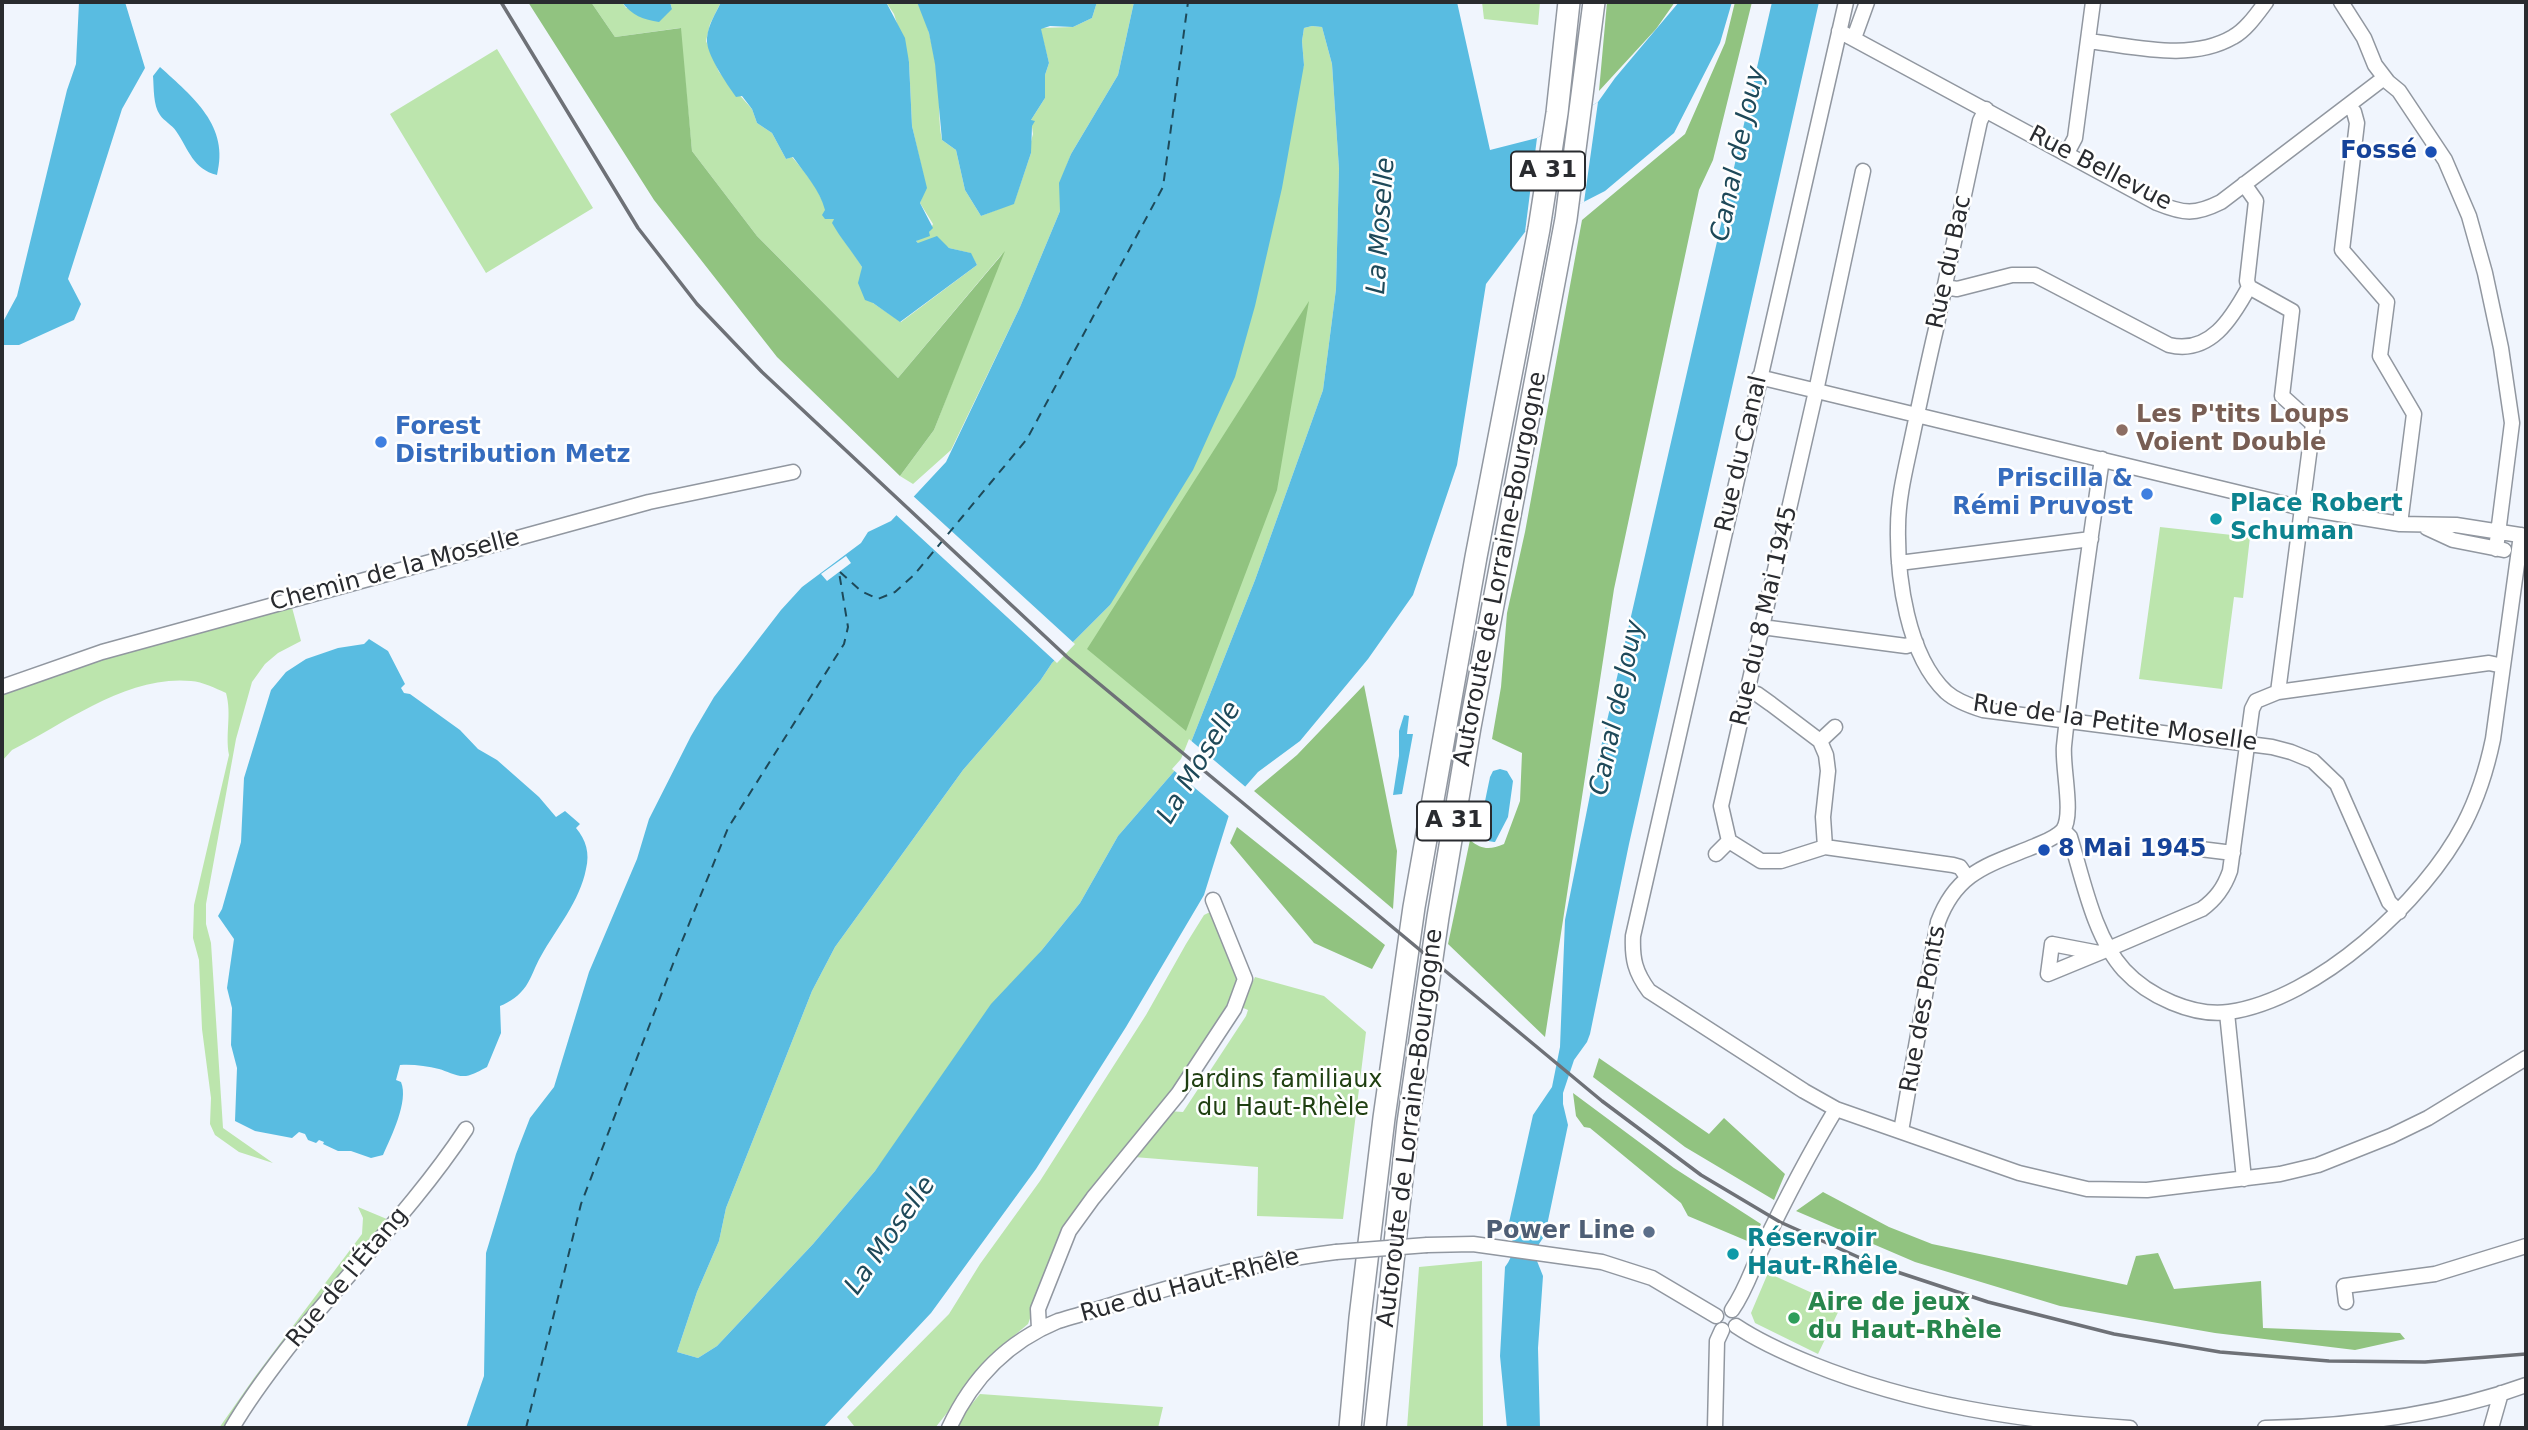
<!DOCTYPE html>
<meta charset="utf-8">
<style>
body{margin:0}
#map{position:relative;width:2528px;height:1430px;overflow:hidden;background:#f0f5fd;font-family:"DejaVu Sans",sans-serif}
canvas{display:block}
.frame{position:absolute;inset:0;border:4px solid #292b2f;pointer-events:none}
</style>
<div id="map">
<canvas width="2528" height="1430"></canvas>
<div class="frame"></div>
</div>
<script>
const c = document.querySelector('canvas').getContext('2d');
c.lineJoin = 'round';
function fill(path, color) {
  c.fillStyle = color;
  c.fill(path, 'evenodd');
}
function strokePath(path, color, width, dash) {
  c.strokeStyle = color;
  c.lineWidth = width;
  c.lineCap = dash ? 'butt' : 'round';
  c.setLineDash(dash || []);
  c.stroke(path);
}
function label(font, color, halo, rows, align = 'center') {
  c.font = font + ' "DejaVu Sans",sans-serif';
  c.lineWidth = 5;
  c.setLineDash([]);
  c.textBaseline = 'middle';
  c.strokeStyle = halo;
  c.fillStyle = color;
  for (const [text, x, y, turn = 0] of rows) {
    c.save();
    c.translate(x, y);
    c.rotate((+turn || 0) * Math.PI / 180);
    c.textAlign = isNaN(turn) ? turn : align;
    if (halo) c.strokeText(text, 0, 0);
    c.fillText(text, 0, 0);
    c.restore();
  }
}
fill(new Path2D(`
 M591 2H622L626 8 672 9 670 2H721L710 24 706 41 719 72 752 109 757 123 772 133 786 159 792 157C800 166 807 175 814 185 822 197 824 209 834 219L833 223C841 239 853 251 862 267L861 275 873 303 901 322 977 265 970 253 949 248 942 243H918L916 241 929 232 933 224 920 203 926 187 912 126 909 62 894 14 886 2H917C930 26 935 57 938 84 940 103 938 121 942 140L956 150 965 190 981 216 1014 203 1031 153 1029 149 1033 134 1031 120 1045 98V75L1049 63 1040 28 1073 27 1092 18 1097 2H1134L1118 75 1071 154 1060 183V211L1020 307 951 450 913 484 900 476 934 430 1002 254 898 378 757 236 692 151 680 28 615 37Z
 M1482 2H1540L1538 25 1484 19Z
 M1312 26 1322 27 1332 64 1339 169 1336 289 1323 390 1255 580 1184 760 1118 836 1080 903 1041 951 875 1171 813 1244 717 1346 698 1358 677 1352 697 1292 719 1241 726 1208 812 991 835 947 963 770 1040 681 1052 663 1110 605 1304 65 1302 41 1304 28Z
 M497 49 593 208 486 273 390 114Z
 M2160 527 2250 537 2243 598 2234 597 2222 689 2139 679Z
 M290 600 301 641 278 653 265 664 252 682 236 739 206 904V924L211 943 223 1128 273 1163 239 1152 215 1135 210 1124 211 1098 202 1029 199 960 193 938 194 905 229 755C225 733 232 715 226 693 215 688 203 682 191 681 127 675 66 723 12 750L2 761V687Z
 M1210 912 1240 981 1208 1041 1060 1237 1028 1324 997 1350 935 1428H862L854 1426 847 1417 949 1314 980 1264 1040 1181 1146 1015 1186 944 1204 915Z
 M1255 977 1324 996 1366 1032 1343 1219 1257 1216 1258 1167 1134 1157 1168 1111 1183 1112 1246 1016 1248 1010 1241 1007Z
 M358 1207 394 1222 232 1428H219L254 1378 362 1234 363 1218Z
 M1482 1261 1483 1428H1407L1419 1267Z
 M1768 1273 1841 1306 1818 1354 1755 1323 1751 1313Z
 M980 1394 1163 1407 1158 1428H957L961 1417Z`), '#bce5ad');
fill(new Path2D(`
 M528 2H591L615 37 681 28 692 151 757 236 898 378 1005 251 934 430 900 476 777 357 654 200Z
 M1607 2H1675L1656 29 1599 91Z
 M1735 2H1752L1713 160 1699 190 1614 589 1545 1037 1448 944 1470 840C1482 850 1490 850 1504 844L1520 801 1522 753 1492 739 1501 687 1507 613 1525 532 1582 220 1685 134 1725 43Z
 M1309 301 1277 490 1186 731 1087 649Z
 M1364 685 1397 851 1393 909 1254 791 1297 755Z
 M1237 827 1385 945 1372 969 1314 943 1230 843Z
 M1599 1058 1709 1134 1724 1118 1785 1174 1774 1200 1685 1147 1593 1077Z
 M1573 1093 1674 1168 1761 1224 1752 1243 1688 1216 1681 1203 1590 1128 1584 1127 1576 1116Z
 M1823 1192 1889 1227 1932 1244 2127 1285 2136 1256 2158 1253 2174 1289 2261 1281 2263 1328 2400 1333 2405 1339 2355 1350 2215 1333 2060 1306 1915 1262 1796 1211Z`), '#91c380');
fill(new Path2D(`
 M79 2H125L145 68 122 109 68 279 81 304 74 320 19 345H2L4 320 17 296 67 90 76 64Z
 M622 2H670L672 9 659 22C644 20 631 15 622 2Z
 M721 2H886L905 38 909 62 912 126 927 188 920 203 933 228 929 232 930 236 916 241 918 243 937 236 949 248 971 253 977 265 900 322 873 303 865 300 858 283 862 267C852 251 841 239 832 223L834 219H825L822 215 825 210C820 190 805 174 793 157L786 159 772 133 757 123 752 109 742 96 736 97C727 84 705 53 707 38 708 25 716 13 721 2Z
 M917 2H1097L1092 18 1073 27 1050 26 1041 29 1049 63 1045 75V98L1031 120 1035 121 1032 126 1031 153 1014 204 981 216 965 190 956 150 942 140 935 64 929 33Z
 M1134 2H1457L1490 150 1537 138 1598 102 1615 78 1679 2H1732L1720 43 1674 133 1605 191 1525 232 1486 284 1457 465 1413 595 1368 659 1300 741 1258 772 1244 788 1229 815 1204 895 1126 1027 1036 1169 931 1313 823 1428H466L484 1376 486 1253 516 1154 530 1118 554 1087 589 972 637 859 649 819 691 736 714 697 781 610 802 587 861 543 868 532 891 521 946 462 1020 307 1060 211 1059 183 1071 154 1118 75ZM1312 26 1322 27 1332 64 1339 169 1336 289 1323 390 1255 580 1184 760 1118 836 1080 903 1041 951 991 1004 875 1171 813 1244 717 1346 698 1358 677 1352 697 1292 719 1241 726 1208 812 991 835 947 963 770 1040 681 1052 663 1110 605 1193 470 1235 377 1255 306 1282 188 1304 65 1302 41 1304 28Z
 M1772 2H1819L1629 844 1590 1034 1587 1042 1574 1060 1563 1093V1104L1568 1125 1545 1235 1539 1244 1537 1261 1543 1276 1538 1348 1540 1428H1507L1500 1356 1505 1267C1515 1254 1515 1243 1508 1227L1533 1115 1552 1087 1560 1047 1565 920 1590 795Z
 M160 67C193 97 230 126 217 175 193 169 189 150 176 131 172 125 164 121 160 115 153 105 154 88 153 76Z
 M369 639 388 651 405 684 401 688 404 693 410 694 460 730 478 749 497 760 539 797 556 817 565 811 580 824 576 828C586 840 590 853 586 869 580 901 556 929 541 956 535 966 532 977 526 986 519 996 510 1002 500 1006L501 1033 487 1067C481 1070 473 1075 466 1076 456 1077 447 1071 439 1069 427 1066 412 1064 400 1065L396 1080 401 1082C409 1101 391 1137 383 1155L371 1158 351 1151H338L323 1144 324 1142 319 1140 316 1143 308 1140 305 1134 299 1132 292 1138 255 1131 235 1121 237 1068 231 1045 232 1008 227 988 234 939 218 916 222 909 241 842 244 778 271 690 286 672 306 659 338 648 364 644Z
 M1404 715 1409 716 1407 734H1413L1402 794 1393 795 1399 756V731Z
 M1500 769 1507 771 1513 781 1508 817 1495 842C1493 842 1486 841 1484 839 1477 833 1488 788 1490 777L1493 771Z`), '#59bce1');
fill(new Path2D(`
 M1598 102 1584 202 1525 232 1537 138Z
 M911 494 1075 644 1057 663 894 513Z
 M846 556 851 563 827 581 821 574Z
 M1189 739 1248 789 1231 818 1172 769 1181 759Z`), '#f0f5fd');
strokePath(new Path2D(`
 M840 572 861 591 878 599 895 592 914 575 1027 439 1163 187 1188 2
 M526 1428 581 1204 676 956 728 828 844 644 848 627 839 572`), '#1e4959', 2, [9, 7]);
const minor = new Path2D(`
 M1846 2 1633 936C1632 959 1635 972 1649 991L1804 1091 1836 1109 2019 1173 2087 1189 2147 1190 2280 1174 2318 1165 2391 1136 2428 1118 2526 1058
 M2341 2 2364 38 2375 65 2388 82 2399 91 2445 160 2469 216 2485 273 2501 348 2512 423 2496 549
 M1839 31 2157 203C2184 214 2195 215 2221 202L2384 78
 M1854 38 1867 2
 M2088 41C2134 46 2190 62 2233 37 2246 30 2257 14 2266 2
 M2349 106 2354 112 2357 123 2342 250 2387 302 2380 356 2414 414 2400 524
 M1986 109 1980 121C1965 190 1950 259 1936 329 1927 367 1919 405 1911 443 1905 471 1898 499 1898 527 1897 577 1907 655 1946 692 1956 701 1970 706 1983 710L2272 747 2291 752 2313 761 2337 784 2389 902 2399 912
 M2067 153 2075 138 2093 2
 M1863 171 1816 391 1721 806 1729 841 1761 861H1781L1825 847 1953 865 1960 867 1967 877
 M1945 287 1957 289 2012 275H2035L2169 345C2210 355 2232 318 2249 287
 M1759 377 2302 508 2400 524 2456 525 2526 536
 M2427 528 2453 540 2504 550
 M1899 563 2091 539
 M1762 627 1906 646 1916 643
 M2 687 102 652 649 502 793 472
 M2278 692 2489 663 2503 666
 M1747 693 1757 694 1771 704 1820 741 1826 755 1828 771 1823 817 1825 847
 M1820 741 1835 727
 M2063 830 2070 837C2083 879 2094 937 2124 970 2148 996 2193 1017 2229 1012 2318 999 2424 901 2464 824 2478 797 2487 768 2493 739L2521 535
 M2184 847 2233 853
 M1716 854 1729 841
 M2099 953 2048 974 2052 944 2099 953 2202 909C2216 899 2224 888 2230 871L2252 709 2256 701 2278 692 2313 424 2282 396 2292 311 2249 287 2247 281 2256 201 2244 184
 M2227 1013 2244 1179
 M1901 1131 1938 922C1957 871 1989 865 2035 846 2044 842 2056 838 2063 830 2074 815 2062 767 2064 746 2074 650 2088 555 2102 459
 M1427 1245 1473 1244 1602 1262 1652 1278 1716 1316
 M2346 1302 2344 1286 2435 1274 2526 1246
 M1732 1310C1746 1290 1752 1269 1762 1248 1785 1200 1809 1154 1836 1109
 M1736 1326C1760 1342 1785 1353 1812 1364 1914 1405 2021 1421 2130 1428
 M1039 1329 1038 1309 1069 1231 1093 1198 1178 1094 1234 1009 1245 979 1213 900
 M232 1428C248 1400 267 1375 287 1349 345 1275 414 1208 466 1129
 M949 1428C972 1378 1007 1342 1058 1321 1150 1294 1241 1263 1336 1252
 M1715 1428 1717 1341 1722 1330
 M2265 1428C2352 1426 2444 1415 2526 1385
 M2491 1428 2501 1393`);
const highway = new Path2D(`
 M1350 1428 1360 1318 1384 1118 1414 907 1476 557 1539 229 1557 113 1569 2
 M1375 1428 1408 1123 1438 917 1470 727 1566 219 1594 2`);
strokePath(minor, '#9197a0', 17);
strokePath(highway, '#9197a0', 24);
strokePath(minor, '#fff', 14);
strokePath(highway, '#fff', 21);
strokePath(new Path2D(`
 M501 2 638 228 697 304 762 372 1067 657 1602 1101 1701 1175 1780 1222 1876 1265 1988 1302 2114 1334 2220 1352 2329 1361 2425 1362 2526 1354`), '#6e7177', 3.5);
const minorBridge = new Path2D(`
 M1336 1252 1427 1245`);
strokePath(minorBridge, '#9197a0', 17, []);
strokePath(minorBridge, '#fff', 14);
for (const [x, y, r, color] of [
 [2431,152,7,"#1a4fb4"],
 [2122,430,7,"#8d6e63"],
 [381,442,7,"#3f7fe0"],
 [2147,494,7,"#3f7fe0"],
 [2216,519,7,"#0f9aa8"],
 [2044,850,7,"#1a4fb4"],
 [1649,1232,7,"#5c6f8a"],
 [1733,1254,7,"#0f9aa8"],
 [1794,1318,7,"#2e9e5b"]
]) {
  const dot = new Path2D();
  dot.arc(x, y, r, 0, 2 * Math.PI);
  c.fillStyle = color;
  c.fill(dot);
  strokePath(dot, '#fff', 2.5);
}
for (const [x, y, w] of [
 [1548,171,74],
 [1454,821,74]
]) {
  const box = new Path2D();
  box.roundRect(x - w / 2, y - 19.5, w, 39, 5);
  c.fillStyle = '#fff';
  c.fill(box);
  strokePath(box, '#292b2f', 2);
}
label('bold 23px', '#292b2f', null, [
 ["A 31",1548,171],
 ["A 31",1454,821]
]);
label('bold 24px', '#164399', '#fff', [
 ["Fossé",2417,152],
 ["8 Mai 1945",2058,850,"left"]
], 'right');
label('24px', '#292b2f', '#fff', [
 ["Rue Bellevue",2100,169,27],
 ["Rue du Bac",1950,262,-78],
 ["Rue du Canal",1742,454,-77],
 ["Autoroute de Lorraine-Bourgogne",1501,569,-79],
 ["Chemin de la Moselle",395,571,-15],
 ["Rue du 8 Mai 1945",1765,616,-77],
 ["Rue de la Petite Moselle",2115,724,8],
 ["Rue des Ponts",1924,1009,-80],
 ["Autoroute de Lorraine-Bourgogne",1411,1128,-83],
 ["Rue de l'Étang",348,1278,-50],
 ["Rue du Haut-Rhêle",1190,1286,-15]
]);
label('bold 24px', '#785e54', '#fff', [
 ["Les P'tits Loups",2136,416],
 ["Voient Double",2136,444]
], 'left');
label('bold 24px', '#366cbe', '#fff', [
 ["Forest",395,428],
 ["Distribution Metz",395,456],
 ["Priscilla &",2133,480,"right"],
 ["Rémi Pruvost",2133,508,"right"]
], 'left');
label('bold 24px', '#0d838f', '#fff', [
 ["Place Robert",2230,505],
 ["Schuman",2230,533],
 ["Réservoir",1747,1240],
 ["Haut-Rhêle",1747,1268]
], 'left');
label('24px', '#1f3f11', '#fff', [
 ["Jardins familiaux",1283,1081],
 ["du Haut-Rhèle",1283,1109]
]);
label('bold 24px', '#4e5e75', '#fff', [
 ["Power Line",1635,1232]
], 'right');
label('bold 24px', '#27864d', '#fff', [
 ["Aire de jeux",1808,1304],
 ["du Haut-Rhèle",1808,1332]
], 'left');
label('italic 26px', '#1e4959', '#fff', [
 ["Canal de Jouy",1739,154,-78],
 ["La Moselle",1382,226,-86],
 ["Canal de Jouy",1618,708,-78],
 ["La Moselle",1200,763,-59],
 ["La Moselle",891,1236,-55]
]);
</script>
